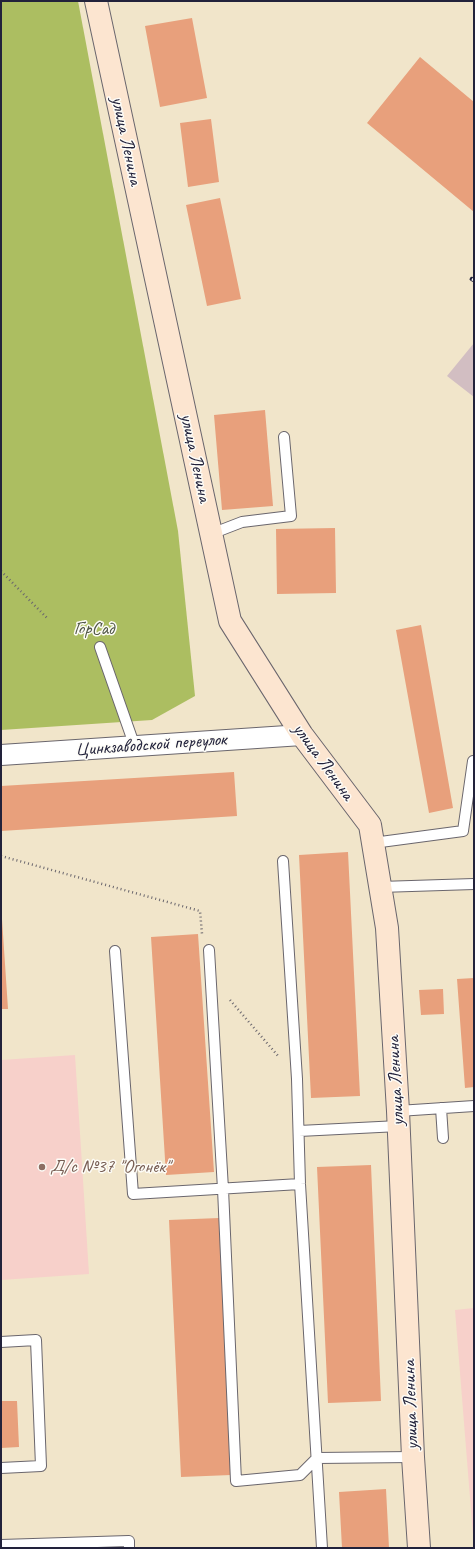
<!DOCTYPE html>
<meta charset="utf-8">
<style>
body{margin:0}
#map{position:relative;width:475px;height:1549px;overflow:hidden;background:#f1e5ca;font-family:Caveat,sans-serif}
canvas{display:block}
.frame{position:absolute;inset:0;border:2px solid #22223b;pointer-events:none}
</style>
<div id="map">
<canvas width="475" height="1549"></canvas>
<div class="frame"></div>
</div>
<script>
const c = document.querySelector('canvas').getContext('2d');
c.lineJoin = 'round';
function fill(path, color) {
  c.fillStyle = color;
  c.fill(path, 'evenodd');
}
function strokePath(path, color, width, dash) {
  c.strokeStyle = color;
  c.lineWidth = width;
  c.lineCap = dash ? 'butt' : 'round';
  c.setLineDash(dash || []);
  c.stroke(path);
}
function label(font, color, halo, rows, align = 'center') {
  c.font = font + ' Caveat,sans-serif';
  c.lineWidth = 3;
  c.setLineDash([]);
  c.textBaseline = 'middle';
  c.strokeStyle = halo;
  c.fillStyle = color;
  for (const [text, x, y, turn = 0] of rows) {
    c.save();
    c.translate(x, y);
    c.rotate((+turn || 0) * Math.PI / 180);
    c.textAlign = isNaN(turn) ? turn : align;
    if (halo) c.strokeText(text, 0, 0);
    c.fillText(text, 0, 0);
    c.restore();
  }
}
fill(new Path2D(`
 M75 1055 89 1274 1 1280V1060Z
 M474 1308V1548L455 1310Z`), '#f7d0ca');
fill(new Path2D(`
 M474 343V397L447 376Z`), '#d2bec2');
fill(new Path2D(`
 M1 1H78L178 531 195 696 152 720 1 730Z`), '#acbe61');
fill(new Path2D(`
 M192 18 207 98 160 107 145 26Z
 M420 57 474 102V212L367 123Z
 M211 119 219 182 188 187 180 123Z
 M220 198 241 299 207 306 186 205Z
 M265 410 273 506 222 510 214 415Z
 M335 528 336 593 277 594 276 529Z
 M421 625 453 808 429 813 396 630Z
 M234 772 237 816 1 831V786Z
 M348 852 360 1096 311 1098 299 855Z
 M1 904 8 1009H1Z
 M198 934 214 1172 166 1175 151 937Z
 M474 978V1087L465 1088 457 979Z
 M443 989 444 1014 421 1015 419 990Z
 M371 1165 381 1401 328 1403 317 1167Z
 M219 1218 231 1475 181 1477 169 1220Z
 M1 1401H17L19 1447 1 1448Z
 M386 1489 389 1548H342L339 1492Z`), '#e8a07c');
const lane = new Path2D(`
 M211 534 242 522 291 516 284 437
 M100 647 135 747
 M373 843 463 831 473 761
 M283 861 297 1079 300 1184 322 1548
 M380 887 474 884
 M209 950 223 1189 236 1481 300 1475 317 1458 413 1457
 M115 951 133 1194 300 1184
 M441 1108 443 1138
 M398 1111 474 1106
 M299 1131 399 1126
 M1 1342 36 1340 41 1466 1 1468
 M1 1545 129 1541V1548`);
const street = new Path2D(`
 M1 755 302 735`);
const secondary = new Path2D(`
 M96 1 230 621 302 735 370 825 387 928 398 1111 413 1457 419 1548`);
strokePath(lane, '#6a666d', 12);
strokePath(street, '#6a666d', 22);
strokePath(secondary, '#6a666d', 24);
strokePath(new Path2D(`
 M1 571 47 618
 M1 856 200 911 202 934
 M230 1000 279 1057`), '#6a666d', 2.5, [1, 3]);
strokePath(lane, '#fff', 10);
strokePath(street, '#fff', 20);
strokePath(secondary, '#fce5d0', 22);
const rail = new Path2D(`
 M472 279 474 280`);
strokePath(rail, '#22223b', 4.5);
strokePath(rail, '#fdfcf7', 3, [9]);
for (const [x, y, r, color] of [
 [42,1167,4,"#8d6e63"]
]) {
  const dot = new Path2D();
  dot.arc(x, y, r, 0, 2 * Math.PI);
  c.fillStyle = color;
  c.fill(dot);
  strokePath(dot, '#fdfcf7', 1.5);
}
label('19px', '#22223b', '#fdfcf7', [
 ["улица Ленина",126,141,78],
 ["улица Ленина",195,458,78],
 ["Цинкзаводской переулок",151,745,-4],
 ["улица Ленина",323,762,54],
 ["улица Ленина",396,1081,-93],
 ["улица Ленина",411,1405,-92]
]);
label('19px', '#525948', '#fdfcf7', [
 ["ГорСад",94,629]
]);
label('19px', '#785e54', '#fdfcf7', [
 ["Д/с №37 \"Огонёк\"",50,1167]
], 'left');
</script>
